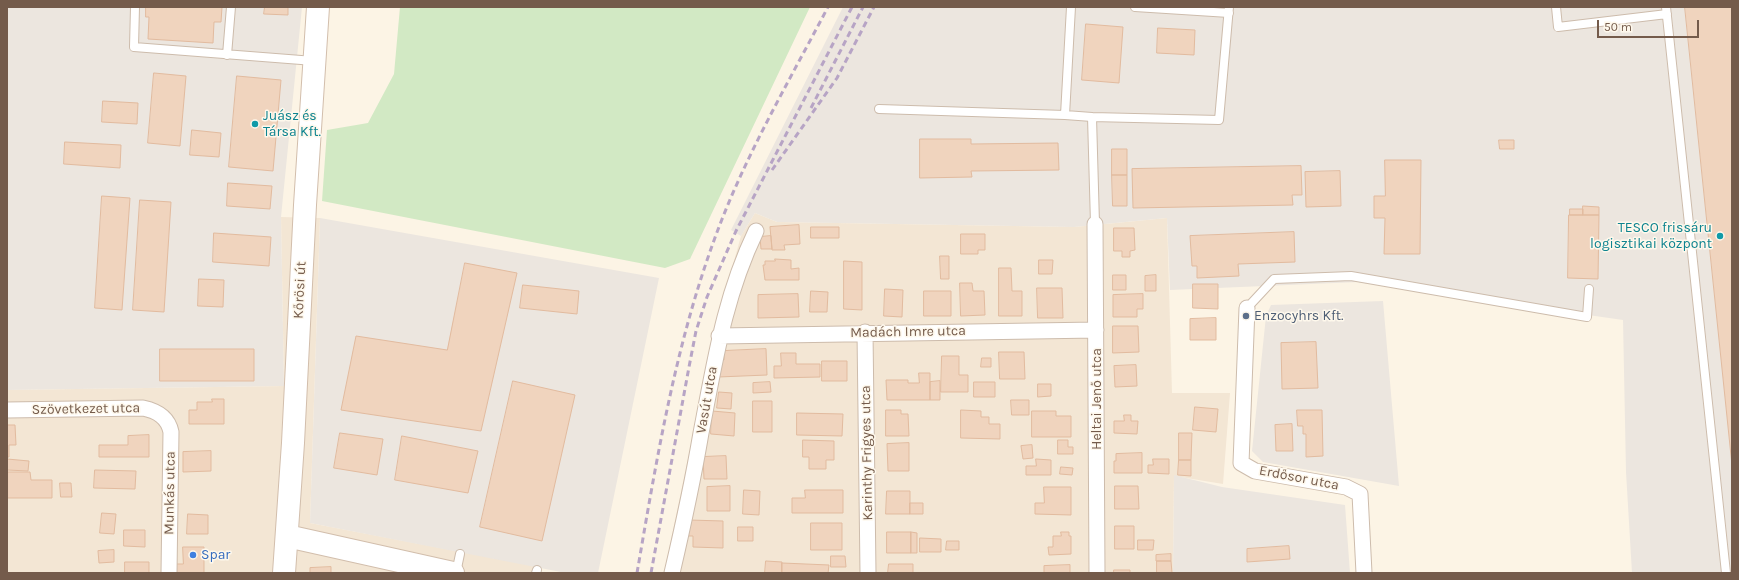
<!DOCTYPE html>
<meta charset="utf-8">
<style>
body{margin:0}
#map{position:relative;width:1739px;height:580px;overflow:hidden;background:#fcf4e5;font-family:Karla,sans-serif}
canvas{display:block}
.frame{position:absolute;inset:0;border:8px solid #745b4b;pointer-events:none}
.scale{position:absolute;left:1597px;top:20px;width:102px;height:18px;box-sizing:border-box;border:2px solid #745b4b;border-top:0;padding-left:5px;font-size:12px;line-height:14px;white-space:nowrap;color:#745b4b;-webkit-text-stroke:3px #fef8ec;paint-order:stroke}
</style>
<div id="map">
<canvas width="1739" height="580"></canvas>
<div class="frame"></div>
<div class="scale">50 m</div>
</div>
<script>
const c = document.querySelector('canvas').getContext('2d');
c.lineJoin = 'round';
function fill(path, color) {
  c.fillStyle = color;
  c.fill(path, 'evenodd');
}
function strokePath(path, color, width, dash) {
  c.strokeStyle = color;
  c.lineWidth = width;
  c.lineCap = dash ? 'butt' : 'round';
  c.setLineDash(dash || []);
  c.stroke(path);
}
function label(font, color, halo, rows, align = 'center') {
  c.font = font + ' Karla,sans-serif';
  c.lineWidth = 3;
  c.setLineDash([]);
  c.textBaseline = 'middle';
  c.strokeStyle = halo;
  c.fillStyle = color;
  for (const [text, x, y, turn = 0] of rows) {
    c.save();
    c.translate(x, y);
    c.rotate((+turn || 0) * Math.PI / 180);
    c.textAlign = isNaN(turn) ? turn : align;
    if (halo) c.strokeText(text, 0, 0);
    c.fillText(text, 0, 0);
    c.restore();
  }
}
fill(new Path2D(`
 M755 213 777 222 1074 227 1167 218 1172 393H1230L1223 484 1174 476 1173 573H664L716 325 741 236Z
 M281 217 320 218 310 523 535 566 534 573H7V390L284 386Z`), '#f3e6d4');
fill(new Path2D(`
 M7 7H302L281 217 284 386 7 390Z
 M843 7H1732V573H1632L1626 472 1623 320 1358 282 1170 290 1167 218 1074 227 777 222 755 213 741 236 731 230Z
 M320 218 659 278 598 573H566L310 523Z
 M1383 301 1399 486 1263 462 1252 451 1266 316 1271 305Z
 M1174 475 1222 487 1345 505 1350 573H1173Z`), '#ece6df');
fill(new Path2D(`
 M400 7H810L690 259 665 268 322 201 327 130 368 123 394 74Z`), '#d2e9c4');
const building = new Path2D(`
 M146 7H222L221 22H214L213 43 148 39 149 17H146Z
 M265 7H288V15L264 14Z
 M1685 7H1732V465Z
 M1086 24 1123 27 1119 83 1082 80Z
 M1158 28 1195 30 1194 55 1157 53Z
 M154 73 186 76 180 146 148 143Z
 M237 76 281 80 273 171 229 167Z
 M103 101 138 103 137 124 102 122Z
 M192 130 221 133 219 157 190 155Z
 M920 139H971V144L1058 143 1059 170 971 171 972 177 920 178Z
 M1499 140H1514V149H1500Z
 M65 142 121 145 120 168 64 164Z
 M1112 149H1127V175H1112Z
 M1385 160H1421L1420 254H1384L1385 218H1374V196H1385Z
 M1301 166 1302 195H1292L1293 205 1133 208 1132 169Z
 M1340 171 1341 206 1306 207 1305 172Z
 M1112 175H1127V206H1113Z
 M228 183 272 186 270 209 227 206Z
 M102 196 130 198 122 310 95 308Z
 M140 200 171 202 164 312 133 310Z
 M1583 206 1599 207V215H1583Z
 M1570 209H1583V215H1570Z
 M1569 215H1599L1598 279 1568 278Z
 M799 225 800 244 784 245 785 250H772L770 227Z
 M811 227H839V238H811Z
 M1114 228H1134L1135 250 1130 251V257H1122V251H1114Z
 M1294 232 1295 262 1238 264 1239 276 1197 278V266H1192L1190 236Z
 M214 233 271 237 269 266 213 262Z
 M961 234H985V250H978V254H961Z
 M771 236 772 249H761L760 237Z
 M940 256H949V279H941Z
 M775 259 791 260V269L799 268V280H765L763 265H765V261H775Z
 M1039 260H1053L1052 274H1039Z
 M844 261 862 262V310L844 309Z
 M465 263 517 273 481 431 341 410 356 336 447 350Z
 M999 268H1011L1012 291H1022V316H999Z
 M1113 275H1126V290H1113Z
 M1156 275V291H1145V276Z
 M199 279 224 280 223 307 198 306Z
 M960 283H972L973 291H984L985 315 961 316Z
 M1193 284H1218V309L1193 308Z
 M523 285 579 291 577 314 520 308Z
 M1037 288H1062L1063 318H1038Z
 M885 289 903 290 902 317 884 316Z
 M811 291 828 292 827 312H810Z
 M924 291H951V316H924Z
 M798 294 799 317 758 318V295Z
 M1143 294V309H1137V317H1113V295Z
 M1216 318V340H1190V319Z
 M1113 326H1138L1139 352 1113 353Z
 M1316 342 1318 388 1282 389 1281 343Z
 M160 349H254V381H160Z
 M766 349 767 375 718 377 717 361 724 360V351Z
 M999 352H1024L1025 379H1000Z
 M781 353H796V364H820V377L774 378V366H781Z
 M942 356H959V375H968V392H941Z
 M982 358H991V367H981Z
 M822 361H847V381H822Z
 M1136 365 1137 386 1115 387 1114 366Z
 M919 373H930V400H887L886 380H908V383H919Z
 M513 381 575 395 542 541 480 527Z
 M940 381V400H930V382Z
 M770 382 771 392 753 393V383Z
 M974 382H995V397H974Z
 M1038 384H1051V396L1038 397Z
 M719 392 732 393 731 409 717 408Z
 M212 399H224V424H189V410H197V402H212Z
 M1011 400H1029V415H1012Z
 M753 401H772V432H753Z
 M1195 407 1218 409 1216 432 1193 430Z
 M886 410H901V414H908L909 436H886Z
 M961 410 981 411V417H989V424H1000V439L961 438Z
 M1297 410H1322L1323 456 1306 457V434H1303V426H1298Z
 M712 411 735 413 734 436 711 434Z
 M1032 411H1056V416H1071V437H1032Z
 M797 413 843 414 842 436 797 435Z
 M1124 415H1131V421H1138L1137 434 1114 433V421H1124Z
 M1292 424 1293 451H1276L1275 425Z
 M7 425H15L16 445H9V457H7Z
 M340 433 383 439 377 475 334 468Z
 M1179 433H1192L1191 460H1179Z
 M149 435V457H99V445H128V436Z
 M402 436 478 451 468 493 395 480Z
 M803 440 834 441V460H826V469H809V457H803Z
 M1058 440H1068V447H1073V454H1058Z
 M909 443V471H888L887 444Z
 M1032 445 1033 458 1023 459 1021 446Z
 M211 451V471L183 472V452Z
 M1142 453V473H1114V461H1116V454Z
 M726 456 727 479H704L703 457Z
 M7 459 29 461 28 471 7 470Z
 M1036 459 1051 460V475H1026V466H1036Z
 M1153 459H1169V474L1148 473V465H1153Z
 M1179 460H1191V476L1178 475Z
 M1061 467 1073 468 1072 475 1060 474Z
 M95 470 136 471 135 489 94 488Z
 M8 472H30L31 480H52V498H8Z
 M60 483H71L72 497H61Z
 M730 486V511H707V487Z
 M1115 486H1138L1139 509H1115Z
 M1044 487H1071V515L1035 514V503H1044Z
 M744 490 760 491 759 515 743 514Z
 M805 490H843V513H792V498H805Z
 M887 491H910V514H886Z
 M910 503H923V514H910Z
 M102 513 116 514 114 534 100 533Z
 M188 514 208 515V534H187Z
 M689 520 723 521V548L693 547V536H688Z
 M811 523H842V550H811Z
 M1115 526H1134V549H1115Z
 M738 527H753V541H738Z
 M124 530H145V547L124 546Z
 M887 532H911V553H887Z
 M911 532 917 533V553H911Z
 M1061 532H1069V536H1071V554L1049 555 1048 547H1053V536H1061Z
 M920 538 941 539V552H920Z
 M1138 540H1154L1153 550H1138Z
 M947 541H959V550H946Z
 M1289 546 1290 559 1247 562V549Z
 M183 547H204V573H174V564H183Z
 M114 550V562L99 563 98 551Z
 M1171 554V561H1156V555Z
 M831 556H845L846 567H831Z
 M766 561 782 562V573H765Z
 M1157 561H1171L1172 573H1157Z
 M125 562H149V573H125Z
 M782 563 829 565 828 573H782Z
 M889 564H913V573H888Z
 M1070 565V573H1044V566Z
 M331 567V573H310V568Z
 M1114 570H1130V573H1114Z`);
fill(building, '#f0d4be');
strokePath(building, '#e2bb9f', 1);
const lane = new Path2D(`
 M135 7 134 47 314 61
 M1071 7 1065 115 1092 117
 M1135 7 1229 13
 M1556 7 1558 27 1667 14
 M1666 7 1726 573
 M227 55 231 7
 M879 109 1065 115
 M1095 224 1092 117 1219 120 1229 7
 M1247 308 1274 279 1351 276 1587 317 1589 289
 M456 573 460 554
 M536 573 537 570`);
const street = new Path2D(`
 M1095 224 1097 573
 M1247 308 1241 463 1255 471 1346 487 1360 494 1364 573
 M865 332 868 573
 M719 336 1096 330
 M7 410 143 408C157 411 168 417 171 432L169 573
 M672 573C683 526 693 480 701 433 715 361 724 298 756 231`);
const secondary = new Path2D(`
 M287 536 453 573
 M284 573 293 443 305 205 318 7`);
strokePath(lane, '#cdbcac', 10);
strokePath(street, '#cdbcac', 17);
strokePath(secondary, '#d2beac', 24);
strokePath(lane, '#fff', 8);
strokePath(street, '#fff', 15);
strokePath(secondary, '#fff', 22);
strokePath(new Path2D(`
 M811 108 863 7
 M772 170 837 78 874 7
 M637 573C656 463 674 352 712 246 741 163 787 85 828 7
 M651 573 689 367 696 331 707 297 736 231 852 7`), '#b7a4c5', 3, [6, 4]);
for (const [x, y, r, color] of [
 [255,124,4,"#0f9aa8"],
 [1720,236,4,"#0f9aa8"],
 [1246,316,4,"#5c6f8a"],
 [193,555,4,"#3f7fe0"]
]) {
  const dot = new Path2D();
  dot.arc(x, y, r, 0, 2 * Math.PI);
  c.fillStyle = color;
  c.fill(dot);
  strokePath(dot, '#fef8ec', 1.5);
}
label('14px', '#0d838f', '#fef8ec', [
 ["Juász és",263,116],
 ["Társa Kft.",263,132],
 ["TESCO frissáru",1712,228,"right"],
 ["logisztikai központ",1712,244,"right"]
], 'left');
label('14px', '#745b4b', '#fef8ec', [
 ["Kőrösi út",300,290,-87],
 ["Madách Imre utca",908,332,-1],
 ["Heltai Jenő utca",1097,399,-90],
 ["Vasút utca",707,400,-80],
 ["Szövetkezet utca",86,409,-1],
 ["Karinthy Frigyes utca",867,453,-91],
 ["Erdősor utca",1299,478,11],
 ["Munkás utca",170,493,-89]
]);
label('14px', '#4e5e75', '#fef8ec', [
 ["Enzocyhrs Kft.",1254,316]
], 'left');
label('14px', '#366cbe', '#fef8ec', [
 ["Spar",201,555]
], 'left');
</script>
